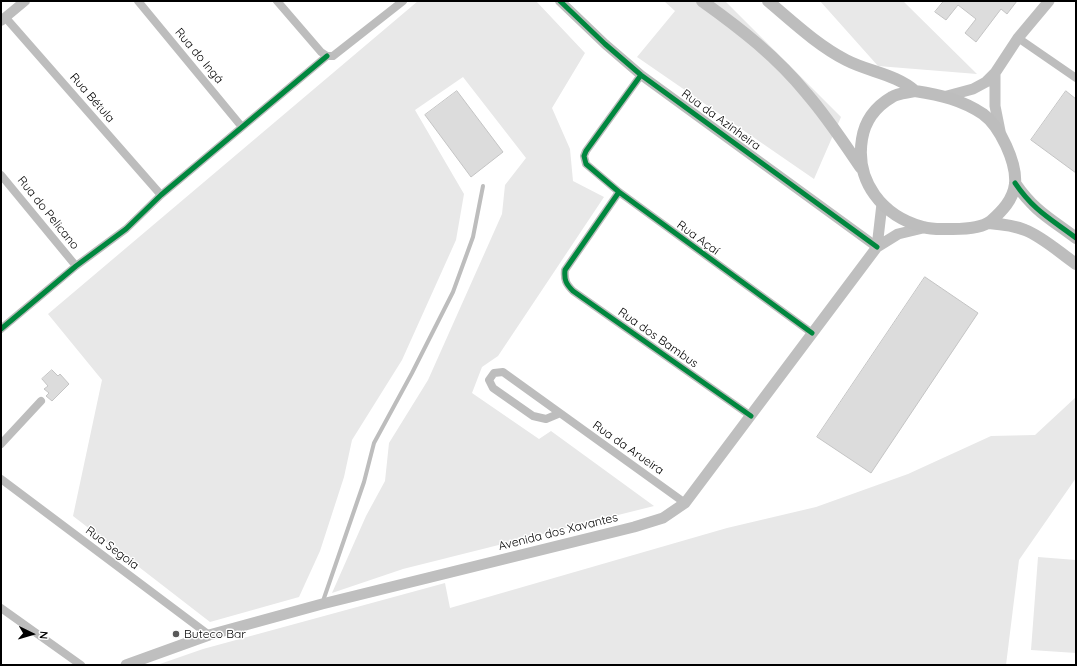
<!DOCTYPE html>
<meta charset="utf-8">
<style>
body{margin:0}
#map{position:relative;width:1077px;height:666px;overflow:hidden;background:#fff;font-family:Quicksand,sans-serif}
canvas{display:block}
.frame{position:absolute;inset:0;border:2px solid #000;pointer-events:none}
.north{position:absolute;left:12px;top:614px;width:40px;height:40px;-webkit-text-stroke:3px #fff;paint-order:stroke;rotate:95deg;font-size:11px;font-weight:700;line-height:16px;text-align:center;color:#000}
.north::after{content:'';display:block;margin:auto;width:14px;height:18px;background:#000;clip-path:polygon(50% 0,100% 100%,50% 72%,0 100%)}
</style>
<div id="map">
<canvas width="1077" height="666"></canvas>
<div class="frame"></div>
<div class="north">N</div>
</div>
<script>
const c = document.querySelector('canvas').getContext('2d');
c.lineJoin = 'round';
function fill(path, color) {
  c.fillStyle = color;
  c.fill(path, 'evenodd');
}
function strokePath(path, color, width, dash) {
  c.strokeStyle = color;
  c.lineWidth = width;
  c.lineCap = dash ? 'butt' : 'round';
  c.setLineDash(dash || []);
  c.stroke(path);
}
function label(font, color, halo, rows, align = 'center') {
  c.font = font + ' Quicksand,sans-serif';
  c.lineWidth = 3;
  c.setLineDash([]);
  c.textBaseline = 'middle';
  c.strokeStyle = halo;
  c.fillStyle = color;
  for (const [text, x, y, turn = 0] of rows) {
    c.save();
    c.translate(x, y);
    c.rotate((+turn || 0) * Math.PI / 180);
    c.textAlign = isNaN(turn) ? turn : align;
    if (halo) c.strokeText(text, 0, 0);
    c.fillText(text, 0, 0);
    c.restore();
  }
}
fill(new Path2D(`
 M418 1H536L585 53 552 108 570 149 573 181 604 197 498 356 482 367 472 393 539 439 551 431 654 506 403 569 332 593 366 516 385 481 389 443 428 380 502 214 505 185 526 158 463 77 415 110 464 194 456 240 402 360 352 440 344 477 320 551 299 597 210 622 73 516 102 380 48 314Z
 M664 1H725L841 117 814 179 637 57 675 11Z
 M820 1H903L977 74 878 66Z
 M1076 397V478L1019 560 1006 665H157L203 649 445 583 450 608 727 528 816 507 908 474 991 436 1035 435Z
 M1038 557 1076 560V653L1031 650Z`), '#e8e8e8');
const building = new Path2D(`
 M944 1H1017L1007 14 1001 9 976 42 965 33 976 19 958 5 946 20 935 12Z
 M457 91 503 152 471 177 425 115Z
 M1066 91 1076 99V173L1031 140Z
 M925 277 978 313 871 473 817 437Z
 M52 370 58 376 60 374 69 384 52 401 46 396 49 393 44 389 48 386 42 379Z`);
fill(building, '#dcdcdc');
strokePath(building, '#c4c4c4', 1);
strokePath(new Path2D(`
 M323 601 364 482 374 443 412 373 453 292 473 237 483 186`), '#bdbdbd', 4);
strokePath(new Path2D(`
 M138 1 242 127
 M277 1 321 52 327 56H333L403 1
 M5 17 161 195
 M1018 38 1076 78
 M641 75 586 151 584 156 586 164 619 192 812 333
 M1 175 76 266
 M619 192 565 270C564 280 566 284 573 291L751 416
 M1 329 76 266 126 229 161 195 327 56
 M558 414 546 419 533 416 493 388 489 380 494 373 503 372 685 503
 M1 444 41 401
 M1 479 209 635
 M1 608 81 665`), '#bdbdbd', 8);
strokePath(new Path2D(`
 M560 1 605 44 641 75 877 247
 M1 21 25 1`), '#bdbdbd', 10);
strokePath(new Path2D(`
 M995 73V106L1000 131
 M947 96 973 89 986 82 995 73 1018 38 1049 1
 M877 247 882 204
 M126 665 209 635 322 604 634 527 663 518 685 503 877 247 898 234 923 228`), '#bfbfbf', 11);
strokePath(new Path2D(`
 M702 1C740 28 777 57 807 94 827 117 844 143 861 168
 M768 1C793 22 817 45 846 60 869 72 896 74 915 91
 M915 91C941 95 962 100 983 114 1000 126 1017 163 1015 184 1013 200 1002 211 991 221 982 228 963 229 953 229 943 229 932 230 923 227 882 216 855 181 862 139 865 120 875 107 892 97 898 93 908 93 915 91Z
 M1015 183C1034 211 1051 219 1076 238
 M988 223C1000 224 1013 225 1025 230 1043 237 1060 253 1076 264`), '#bdbdbd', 12);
strokePath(new Path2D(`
 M560 1 605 44 641 75 877 247
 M641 75 586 151 584 156 586 164 619 192 812 333
 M1015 183C1034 211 1051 219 1076 238
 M619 192 565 270C564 280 566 284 573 291L751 416
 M1 329 76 266 126 229 161 195 327 56`), '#00873e', 5);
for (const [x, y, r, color] of [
 [176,634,4,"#595959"]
]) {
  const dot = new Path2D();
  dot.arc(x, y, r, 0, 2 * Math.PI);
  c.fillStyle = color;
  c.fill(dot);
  strokePath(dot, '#fff', 1.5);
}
label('12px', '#000', '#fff', [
 ["Rua do Ingá",199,56,50],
 ["Rua Bétula",92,98,49],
 ["Rua da Azinheira",721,120,36],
 ["Rua do Pelicano",48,213,51],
 ["Rua Açaí",698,238,36],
 ["Rua dos Bambus",658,338,35],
 ["Rua da Arueira",628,448,35],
 ["Avenida dos Xavantes",558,532,-14],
 ["Rua Segoia",112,548,37]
]);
label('12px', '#000', '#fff', [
 ["Buteco Bar",184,634]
], 'left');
</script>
